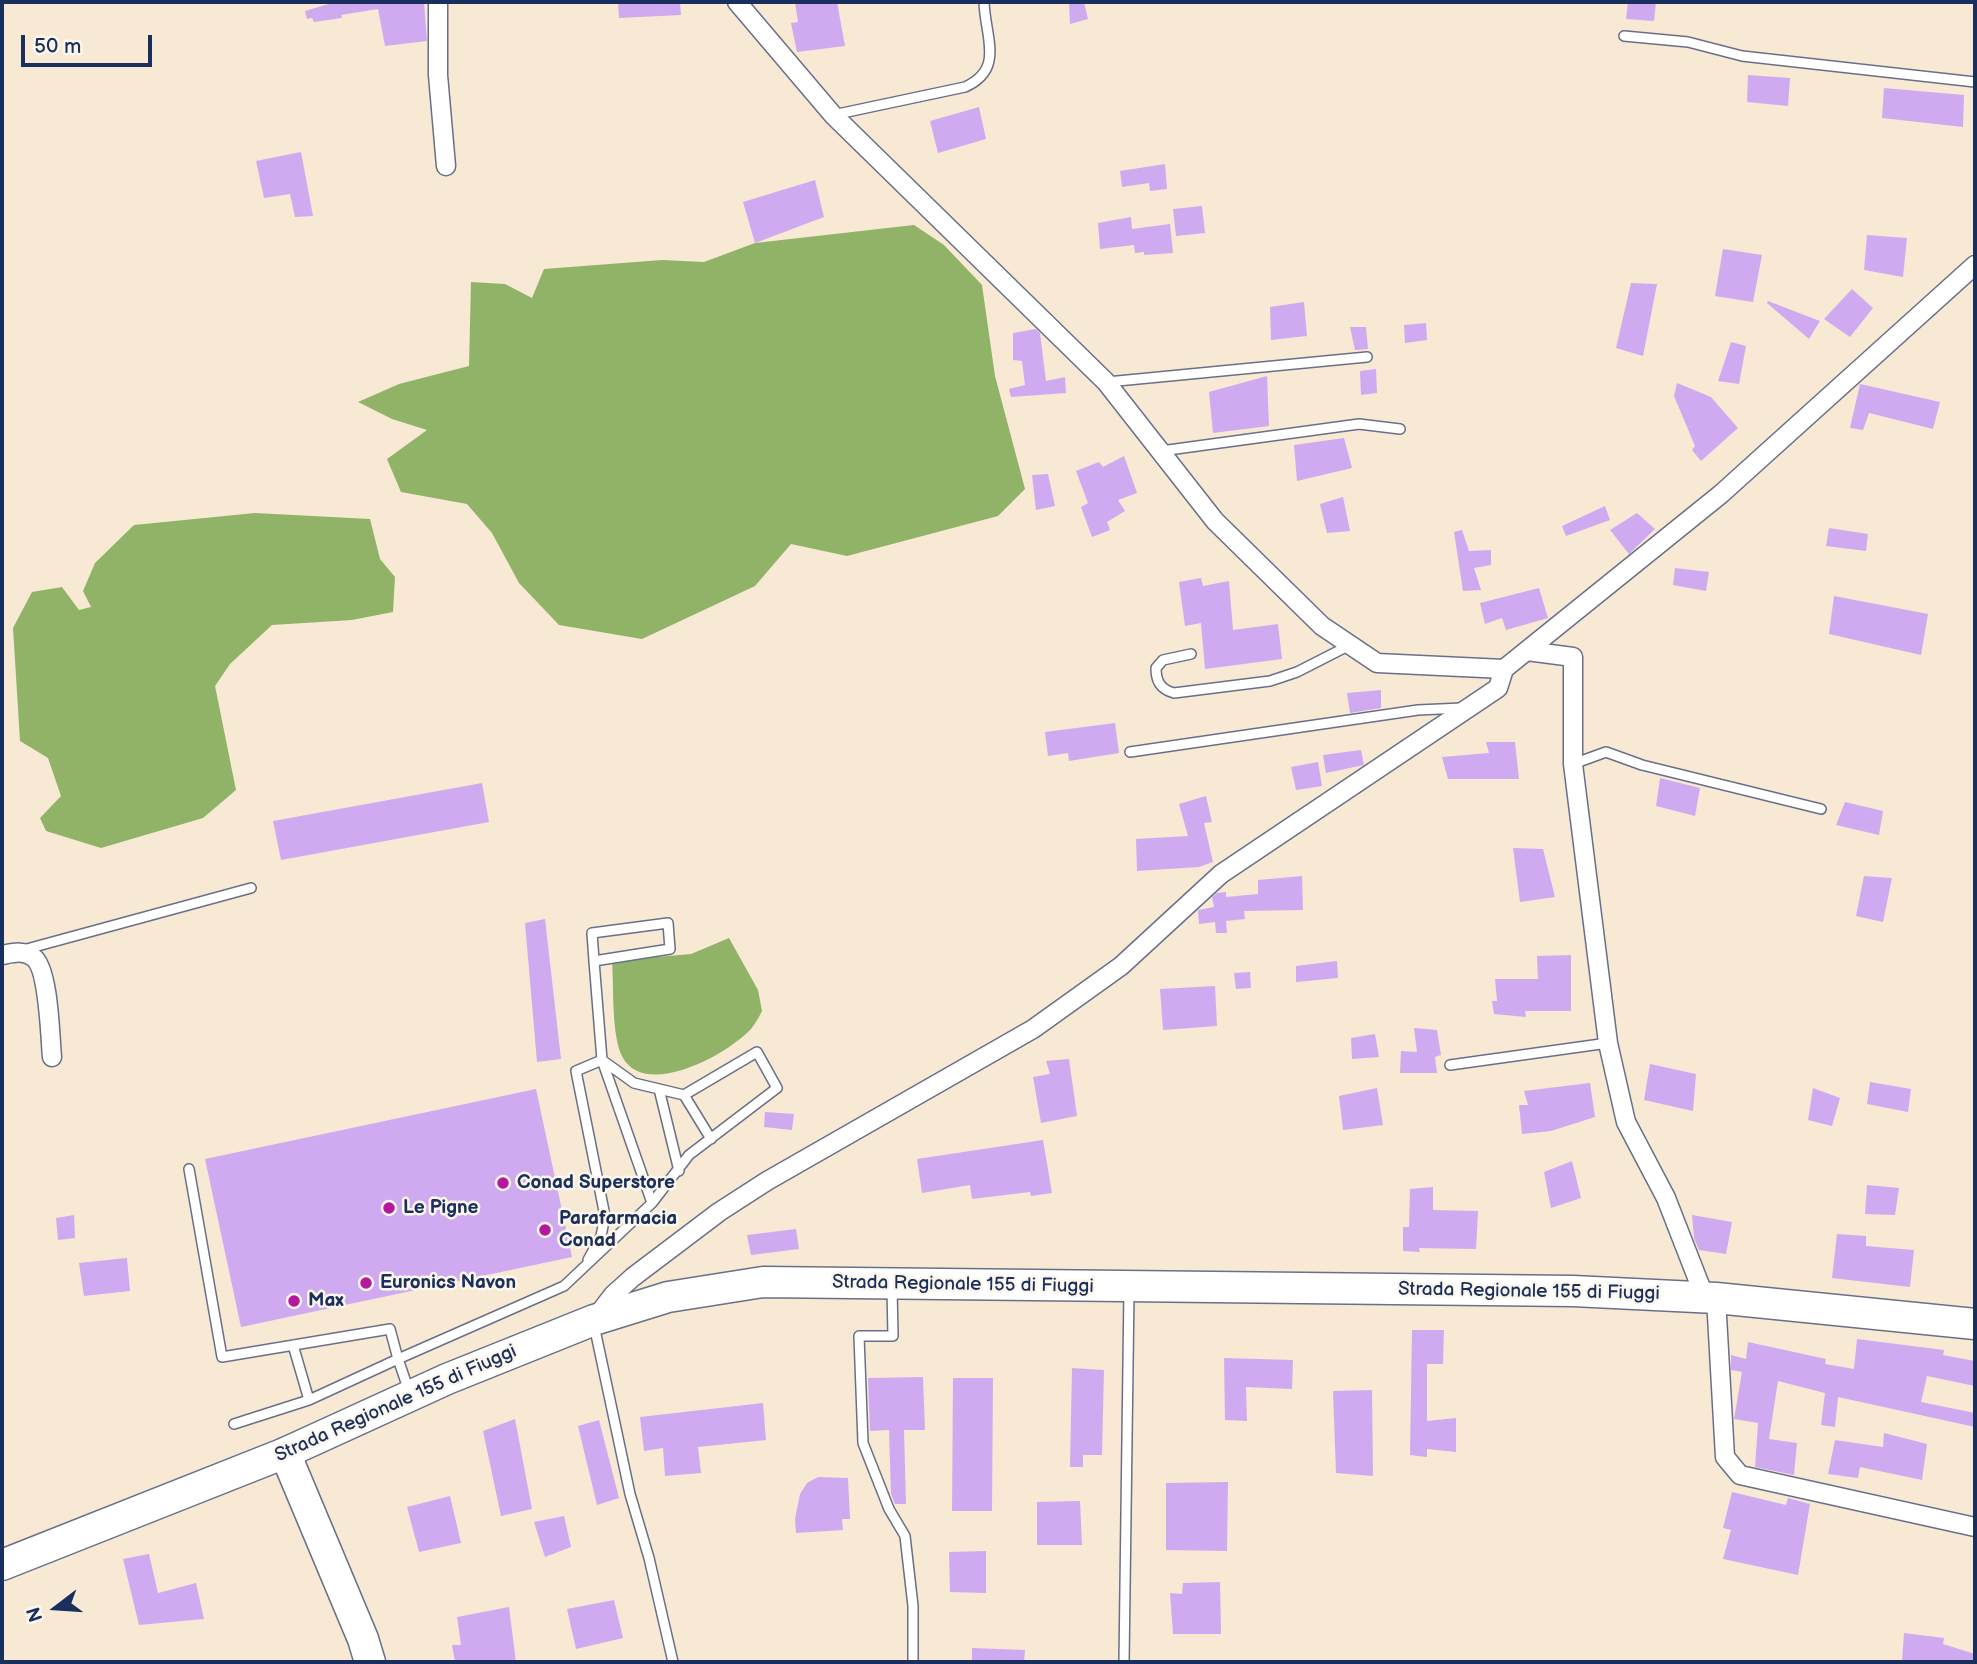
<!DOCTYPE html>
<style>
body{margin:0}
#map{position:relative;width:1977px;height:1664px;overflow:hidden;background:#f7e9d4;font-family:"Balsamiq Sans",sans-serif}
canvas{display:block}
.frame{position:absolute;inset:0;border:4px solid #1b2f5e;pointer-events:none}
.north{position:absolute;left:21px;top:1573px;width:70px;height:70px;-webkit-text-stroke:5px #fbf7ec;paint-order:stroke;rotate:253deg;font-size:19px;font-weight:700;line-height:28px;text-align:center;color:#1b2f5e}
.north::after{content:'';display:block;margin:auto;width:24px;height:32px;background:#1b2f5e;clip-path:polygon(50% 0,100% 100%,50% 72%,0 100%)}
.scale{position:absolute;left:21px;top:35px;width:131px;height:32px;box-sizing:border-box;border:4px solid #1b2f5e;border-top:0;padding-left:9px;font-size:21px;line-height:24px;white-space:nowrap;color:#1b2f5e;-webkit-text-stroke:5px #fbf7ec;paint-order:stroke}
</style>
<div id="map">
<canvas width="1977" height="1664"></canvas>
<div class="frame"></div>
<div class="north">N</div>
<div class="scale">50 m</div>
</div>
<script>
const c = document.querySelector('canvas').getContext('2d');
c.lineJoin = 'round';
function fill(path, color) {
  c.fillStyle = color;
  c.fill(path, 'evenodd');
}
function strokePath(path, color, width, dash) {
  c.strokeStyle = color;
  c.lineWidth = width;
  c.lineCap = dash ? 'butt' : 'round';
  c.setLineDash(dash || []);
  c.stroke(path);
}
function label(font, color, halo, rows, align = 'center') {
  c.font = font + ' "Balsamiq Sans",sans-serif';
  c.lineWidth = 5;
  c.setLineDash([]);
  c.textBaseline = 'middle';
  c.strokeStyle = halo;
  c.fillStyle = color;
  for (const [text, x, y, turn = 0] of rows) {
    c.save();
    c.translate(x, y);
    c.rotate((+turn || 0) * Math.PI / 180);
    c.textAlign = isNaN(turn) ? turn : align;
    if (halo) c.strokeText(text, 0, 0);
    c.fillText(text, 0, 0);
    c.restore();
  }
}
fill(new Path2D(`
 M914 225 944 245 982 285 995 376 1025 489 998 516 847 556 791 544 755 586 642 639 559 625 519 583 492 533 467 504 401 492 387 459 427 430 392 419 358 402 399 384 469 366 471 282 505 284 532 298 544 269 662 260 704 262 755 243Z
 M255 513 370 519 380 559 395 577 393 612 352 620 272 625 230 664 215 686 236 790 203 818 101 848 46 831 40 818 61 796 48 758 20 741 13 628 32 592 62 587 79 610 91 607 83 591 95 563 134 525Z
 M729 938 758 990 762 1011C759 1017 755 1024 751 1029 728 1054 647 1099 623 1058 611 1037 614 986 612 961L691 954Z`), '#90b368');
fill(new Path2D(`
 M335 2H424L427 41 385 46 378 9 341 15 342 18 314 22 312 18 307 19 305 11Z
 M618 2H680L681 15 619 18Z
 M795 2H837L845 46 797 52 791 23 798 22Z
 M1069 2H1084L1088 19 1070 24Z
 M1628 2H1656L1654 21 1626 19Z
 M1748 75 1790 78 1788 106 1747 102Z
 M1884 88 1964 95 1963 127 1882 118Z
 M979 107 986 139 938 153 930 121Z
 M301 152 313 216 295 217 290 194 264 198 256 161Z
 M1165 164 1167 189 1150 191 1149 183 1122 187 1120 171Z
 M815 180 824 217 755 243 743 202Z
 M1202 206 1205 233 1176 236 1173 209Z
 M1131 217 1132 229 1170 224 1173 253 1144 255V252L1135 253 1134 245 1100 249 1098 223Z
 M1867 235 1907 238 1903 277 1864 270Z
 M1723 249 1762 255 1753 302 1715 296Z
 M1631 283 1657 284 1643 356 1616 348Z
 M1852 289 1873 308 1850 337 1824 319Z
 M1768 301 1820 321 1809 339 1767 303Z
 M1304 302 1307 336 1271 340 1270 307Z
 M1426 323 1427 340 1405 343 1404 325Z
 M1350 327H1366L1368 349 1355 350Z
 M1036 329 1040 333 1046 381 1065 377 1066 393 1011 397 1009 389 1025 385 1022 361 1013 360V333Z
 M1731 342 1746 346 1739 384 1718 381Z
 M1376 369 1377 393 1361 395 1360 371Z
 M1267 376 1269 426 1213 433 1209 392Z
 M1677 383 1711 397 1738 428 1701 461 1692 450 1695 446 1674 396Z
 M1860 384 1940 402 1933 429 1869 413 1863 430 1850 428Z
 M1344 438 1352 468 1297 481 1294 445Z
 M1124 456 1137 493 1118 500 1125 511 1107 522 1110 530 1092 537 1081 507 1088 503 1076 471 1099 462 1103 467Z
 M1048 474 1055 506 1036 510 1032 475Z
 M1343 497 1350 531 1327 533 1320 504Z
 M1605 506 1610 520 1566 536 1562 526Z
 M1637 513 1655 529 1629 554 1610 530Z
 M1829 528 1868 534 1866 551 1826 546Z
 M1462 530 1469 551 1491 550V565L1474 568 1481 590 1463 591 1454 532Z
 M1675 568 1709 572 1706 591 1673 585Z
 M1201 578 1203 586 1229 581 1233 630 1278 624 1282 659 1205 669 1201 623 1185 626 1179 582Z
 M1539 588 1548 618 1506 630 1502 618 1485 624 1480 603Z
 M1834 596 1928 614 1921 655 1829 634Z
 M1381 690V708L1350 713 1347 693Z
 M1115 723 1119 753 1069 761 1068 753 1048 756 1045 732Z
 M1486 742H1515L1519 779H1448L1442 757 1489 753Z
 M1361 750 1364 765 1326 773 1323 755Z
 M1318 762 1322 786 1296 790 1291 767Z
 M1660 778 1700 788 1695 816 1656 806Z
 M482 783 489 822 281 860 273 821Z
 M1206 796 1212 822 1204 823 1213 862 1199 867 1137 871 1136 839 1188 836 1179 804Z
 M1845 802 1883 811 1879 835 1836 825Z
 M1513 848 1543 849 1555 897 1520 902Z
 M1302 876 1303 910 1244 911 1245 919 1226 921 1227 933H1216L1215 922 1199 924 1198 910 1214 907 1212 897 1217 893 1226 892V897L1258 894V880Z
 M1864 876 1892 878 1883 922 1856 916Z
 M545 919 561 1059 537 1062 525 923Z
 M1571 955V1011H1525L1526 1017 1494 1014 1492 1001H1497L1495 979H1538L1537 956Z
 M1337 961 1338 978 1296 982V966Z
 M1250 972 1251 988 1236 989 1234 973Z
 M1215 986 1217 1026 1163 1030 1160 989Z
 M1414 1028 1437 1030 1441 1055 1435 1057 1437 1073H1400L1401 1051 1417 1052Z
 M1375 1034 1379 1057 1352 1059 1351 1038Z
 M1069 1059 1077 1116 1041 1123 1033 1077 1050 1074 1046 1061Z
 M1650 1064 1696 1074 1693 1111 1644 1100Z
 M1870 1082 1911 1089 1908 1112 1867 1104Z
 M1590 1083 1595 1117 1551 1131 1522 1134 1519 1105H1528L1524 1091Z
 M1377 1088 1383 1125 1343 1130 1339 1096Z
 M1813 1088 1840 1098 1832 1126 1808 1120Z
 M536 1089 572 1257 241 1327 205 1159Z
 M765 1112 794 1114 792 1130 764 1127Z
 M1043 1140 1052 1193 1031 1196 1030 1192 972 1199 970 1185 922 1193 917 1159Z
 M1572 1161 1581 1198 1551 1208 1544 1172Z
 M1867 1185 1899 1188 1895 1215 1865 1214Z
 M1433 1187V1210L1478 1211 1476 1249 1419 1248 1420 1252 1403 1251V1227H1409L1410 1189Z
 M74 1215 75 1238 58 1240 56 1218Z
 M1692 1215 1732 1222 1726 1254 1699 1250 1694 1238Z
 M796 1229 799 1249 751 1255 747 1235Z
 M1837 1234 1866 1236V1246L1914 1250 1910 1287 1832 1278Z
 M127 1258 130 1291 84 1296 79 1263Z
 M1412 1330H1444L1443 1364H1427V1421L1456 1418V1452L1427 1449V1457L1410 1455Z
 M1857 1339 1944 1350 1943 1355 1975 1361V1386L1927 1376 1921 1402 1975 1413V1427L1838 1397 1835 1427 1821 1425 1825 1393 1778 1381 1769 1439 1797 1443 1794 1475 1755 1467 1758 1423 1734 1419 1742 1372 1731 1370V1355L1746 1359 1748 1342 1826 1359 1825 1364 1854 1369Z
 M1224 1358 1293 1360 1292 1389 1246 1387 1247 1421 1225 1420Z
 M1072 1368 1104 1370 1102 1455H1083V1467H1070Z
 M923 1377 925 1430H904L906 1504H895L891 1494 889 1430 870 1431 868 1378Z
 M953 1378H993L992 1511H952Z
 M1372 1390 1373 1476 1336 1473 1333 1391Z
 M763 1403 766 1440 698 1447 701 1473 665 1476 663 1448 644 1451 640 1417Z
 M515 1419 532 1509 501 1516 483 1431Z
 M599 1420 619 1498 597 1505 578 1426Z
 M1884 1433 1927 1444 1922 1480 1860 1467 1858 1478 1828 1474 1835 1440 1883 1447Z
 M818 1477 848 1478 850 1519H842L843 1530 796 1533 795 1519 800 1494 807 1483Z
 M1228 1482 1227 1551 1166 1550V1483Z
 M1732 1492 1786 1505 1788 1498 1810 1504 1798 1575 1723 1559 1731 1530 1723 1528Z
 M450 1496 461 1543 419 1552 407 1507Z
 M1080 1501 1082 1545H1037V1502Z
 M564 1516 571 1547 545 1557 534 1522Z
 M986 1551V1593L950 1592 949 1552Z
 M149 1554 158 1593 196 1583 204 1619 139 1625 123 1559Z
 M1220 1582 1221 1634H1173L1170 1593 1182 1594 1183 1583Z
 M614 1600 623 1638 576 1649 567 1609Z
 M509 1607 516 1662H455L452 1645H461L457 1617Z
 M1904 1633 1944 1638 1943 1644 1975 1654V1662H1902Z
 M972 1648 1025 1650 1024 1662H972Z`), '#d0aaf1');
const service = new Path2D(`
 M1624 36 1688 42 1742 56 1975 82
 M833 115 965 87C1005 69 985 37 984 2
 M1107 382 1367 357
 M1161 451 1359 424 1400 429
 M1191 654 1163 660 1156 668C1156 681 1160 689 1174 693L1270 681 1297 672 1350 645
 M1130 752 1418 710 1462 708
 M1573 764 1606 752 1642 765 1821 809
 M23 950 251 888
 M1450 1065 1608 1043
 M659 1089 679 1171
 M684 1095 711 1139
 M189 1169 222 1357 390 1329 398 1359 309 1400 293 1345
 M588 1260 601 1236 605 1216 576 1071 602 1060 634 1083 684 1095 757 1052 777 1088 689 1155 652 1203
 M892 1288 893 1336H859L863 1443 889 1509 905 1536 913 1606V1662
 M594 1325 630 1494 649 1558 673 1662
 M409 1391 398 1359 564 1286 652 1203 602 1060 594 961 670 949 668 923 592 933 594 961
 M234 1424 309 1400
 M1124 1662 1129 1290`);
const minor = new Path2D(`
 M438 2V75L446 166
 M737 2 833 115 1106 382 1215 521 1322 626 1377 663 1504 669 1721 494 1975 265
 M1527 651 1573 657V764L1608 1043 1626 1122 1666 1198 1705 1298
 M2 955C13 953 23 950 33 957 49 968 50 1037 52 1057
 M1716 1298 1725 1457 1740 1475 1975 1527
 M594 1320 613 1295 633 1277 719 1212 767 1181 1033 1029 1121 966 1221 874 1498 688 1504 669`);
const primary = new Path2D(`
 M2 1565 285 1453 447 1379 594 1320 668 1297 763 1282 1573 1291 1716 1298 1975 1324`);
const trunk = new Path2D(`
 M285 1453 363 1639 370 1662`);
strokePath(service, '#687087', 12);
strokePath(minor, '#687087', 21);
strokePath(primary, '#687087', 33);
strokePath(trunk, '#687087', 33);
strokePath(service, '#fff', 9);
strokePath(minor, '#fff', 18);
strokePath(primary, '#fff', 30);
strokePath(trunk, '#fff', 30);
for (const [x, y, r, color] of [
 [503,1183,7,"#b5179e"],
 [389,1208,7,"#b5179e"],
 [545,1230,7,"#b5179e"],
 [366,1283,7,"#b5179e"],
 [294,1301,7,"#b5179e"]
]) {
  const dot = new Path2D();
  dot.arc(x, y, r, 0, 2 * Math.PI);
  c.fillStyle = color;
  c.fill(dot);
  strokePath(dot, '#fbf7ec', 2.5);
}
label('bold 19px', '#1b2f5e', '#fbf7ec', [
 ["Conad Superstore",517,1183],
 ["Le Pigne",403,1208],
 ["Parafarmacia",559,1219],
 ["Conad",559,1241],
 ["Euronics Navon",380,1283],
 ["Max",308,1301]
], 'left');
label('19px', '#1b2f5e', '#fbf7ec', [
 ["Strada Regionale 155 di Fiuggi",963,1285,1],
 ["Strada Regionale 155 di Fiuggi",1529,1292,1],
 ["Strada Regionale 155 di Fiuggi",396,1404,-24]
]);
</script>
